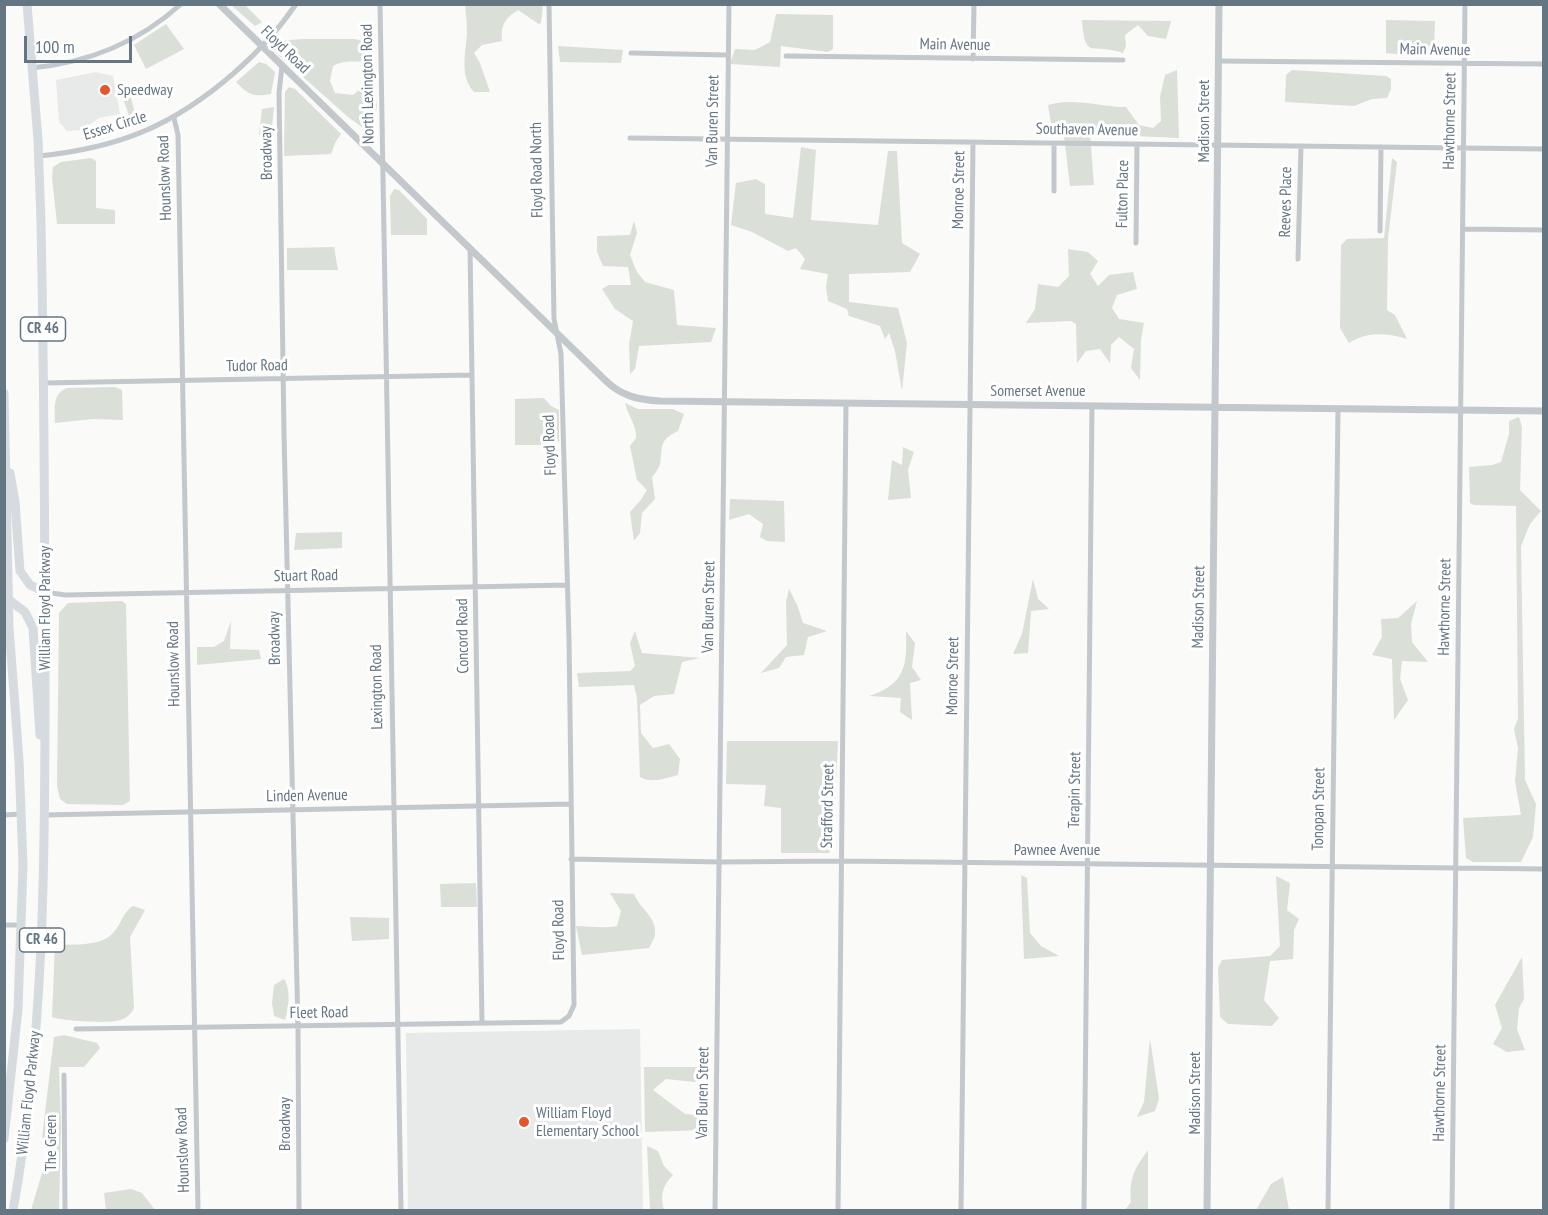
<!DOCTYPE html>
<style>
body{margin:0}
#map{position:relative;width:1548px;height:1215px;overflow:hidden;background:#fafaf8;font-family:"PT Sans Narrow",sans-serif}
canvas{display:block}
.frame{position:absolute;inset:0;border:6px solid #657683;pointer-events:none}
.scale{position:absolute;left:24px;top:36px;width:108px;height:27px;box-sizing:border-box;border:3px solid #657683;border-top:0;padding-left:8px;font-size:18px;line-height:21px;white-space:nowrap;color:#657683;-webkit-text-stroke:4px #fff;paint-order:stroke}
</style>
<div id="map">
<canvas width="1548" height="1215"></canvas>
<div class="frame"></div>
<div class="scale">100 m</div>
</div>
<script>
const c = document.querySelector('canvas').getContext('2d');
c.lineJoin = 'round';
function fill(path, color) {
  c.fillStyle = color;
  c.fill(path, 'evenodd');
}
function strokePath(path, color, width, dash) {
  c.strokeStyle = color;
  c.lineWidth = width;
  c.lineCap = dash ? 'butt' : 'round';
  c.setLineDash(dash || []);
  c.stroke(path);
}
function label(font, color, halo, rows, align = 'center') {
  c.font = font + ' "PT Sans Narrow",sans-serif';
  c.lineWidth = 6;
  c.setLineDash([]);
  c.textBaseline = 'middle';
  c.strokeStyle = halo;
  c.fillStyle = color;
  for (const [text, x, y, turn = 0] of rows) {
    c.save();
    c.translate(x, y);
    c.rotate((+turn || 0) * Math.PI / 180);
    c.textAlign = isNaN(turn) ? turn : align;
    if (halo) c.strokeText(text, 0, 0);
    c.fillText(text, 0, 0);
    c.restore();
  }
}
fill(new Path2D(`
 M96 72 113 76 120 114 99 118 82 130 67 131 59 122 56 80Z
 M640 1029 643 1210H408L406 1033Z`), '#e8e9e9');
fill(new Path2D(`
 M231 5H245L262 22 255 26Z
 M465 5H543L541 23 539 24 518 10C504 19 501 25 502 41L482 45 474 53 480 63 490 92H474C459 76 466 53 467 33 467 24 466 14 465 5Z
 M776 14 833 15V49L828 52 781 46 780 67 730 64 735 49 755 50 770 42Z
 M1082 20 1171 21 1166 39 1148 36 1138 25 1125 35 1126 46 1123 53C1092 42 1085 62 1082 20Z
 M1386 20 1435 21 1434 51 1413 56 1386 53Z
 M166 24 184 49 146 69 134 45Z
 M303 39H354L372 43 375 54 371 61C355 63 347 59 333 66L330 81 335 93 353 95 372 79 377 106 373 125 363 128 348 117 275 52 273 48 278 41Z
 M558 46 623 50 621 63 560 62Z
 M259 62 266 64 275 72 271 94C252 97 249 95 236 82Z
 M1177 70 1179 138 1090 134 1094 185 1070 186 1064 136H1053L1048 105C1073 97 1101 107 1126 107L1139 125 1153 128 1161 121 1160 97 1165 75Z
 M1292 70 1386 76 1391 79V89L1387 98 1372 99 1354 106 1285 102 1286 75Z
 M289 87 295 89 341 134 335 143 331 154 284 156 285 92Z
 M128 88 137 120 130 118 123 99Z
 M274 107 271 136 259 135 262 109Z
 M801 147 816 150 811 220 878 225 888 151H897L902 243 920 254 910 272 849 274V302L898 308 907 343 902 391 895 351 889 333 885 339 880 326 849 316 847 309 828 301 826 287 828 274 800 269 805 259 796 248 788 251 752 232 731 225 736 183 756 179 765 184V214L793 218Z
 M91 158 96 161V208L115 210V224H57L52 178 53 167 61 162Z
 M1392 158 1397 162 1388 239 1387 310 1395 315 1407 339C1387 333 1368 331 1349 343L1340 328 1341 245 1347 239 1384 238Z
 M394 189 399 190 427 219V235H391L390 196Z
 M634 221 637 233 630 255 637 272 645 282 674 290 677 325 716 328 711 342 639 346 635 369 630 374 629 344 633 321 615 309 602 289 609 285H631L628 267 603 266 597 252V236L630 235Z
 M334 247 338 270H287V248Z
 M1068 249 1088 252 1098 261 1090 274 1098 286 1109 275 1133 272 1137 289 1117 295 1112 308 1119 319 1144 323 1141 339 1140 380 1131 368 1134 349 1119 337 1111 345 1110 363 1100 349 1086 351 1077 363 1076 324 1071 321 1026 323 1035 309 1038 284 1058 287 1069 276Z
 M115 387 122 390 123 420 93 419 55 423C55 408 52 394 67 388Z
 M544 398 551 406 559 410V441L553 445H515V399Z
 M625 403 638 409H673L684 414 678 431C658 441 663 446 660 464 659 469 655 473 652 477L655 499 642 513 640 533 634 541 630 512 640 501 647 490 637 480 630 446 636 438C637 426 628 416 625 403Z
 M1519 417 1522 427 1520 490 1541 511 1530 524 1521 546 1525 780 1536 804 1533 837 1521 862H1473L1466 858 1463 818 1521 815 1515 781 1518 748 1514 729 1518 718 1516 506 1474 505 1470 503 1469 467 1492 465 1501 462 1509 434V421Z
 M903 447 914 452 908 470 911 498 888 500 892 460 902 465Z
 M730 499 784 501 785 542 767 541 760 537 763 524 749 514 729 520Z
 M342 532V548L294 550 296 533Z
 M1033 579 1038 599 1049 609 1031 611 1028 653 1013 654 1022 634Z
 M789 589 798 607 803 623 827 631 808 637 804 655 786 657 779 668 761 673 787 645 786 602Z
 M122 601 126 604 130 801 123 805 67 804 60 799 57 786 59 613 68 603Z
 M1417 601 1411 624 1412 642 1428 662 1402 661 1400 679 1408 700 1394 720 1392 659 1372 655 1382 637 1381 619 1398 618Z
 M231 621 230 649 259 650 261 659 197 665V647H214L224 641Z
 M635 631 642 653 700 658 682 662 674 694 654 696 640 705 641 733 653 748 669 744 680 759 678 775C667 778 651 784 640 777L637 698 634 685 579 687 577 673 630 671 635 666 630 643Z
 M906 631 915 643 912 667 921 680 910 683 912 720 900 712 901 698 869 696C906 684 907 665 906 631Z
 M727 741H838L833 846 829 853H781V808L764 806 766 785 726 784Z
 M1021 875 1027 878 1030 933 1041 946 1059 956 1024 959Z
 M1276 876 1290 883 1287 910 1299 919 1294 930 1293 959 1270 961 1264 1000 1279 1018 1272 1026 1228 1024 1220 1017 1218 968 1222 960 1270 956 1280 946Z
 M476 883 477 907H441L440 884Z
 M610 893 634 894C639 908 657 917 655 934 655 938 651 944 649 948L582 955 576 926C590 926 603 929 617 926L621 911Z
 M133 906 145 910 130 937 134 1008C131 1014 127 1018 120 1020 109 1024 63 1021 52 1017L55 945C73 944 102 947 114 932 122 923 122 913 133 906Z
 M350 917 389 918V939L352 941Z
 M1522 957 1524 999 1519 1008 1517 1029 1525 1050 1507 1052 1493 1044 1502 1028 1495 1005Z
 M284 979C291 989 289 1008 285 1020L274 1016 272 1003 274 985Z
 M64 1035 97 1043 100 1048 84 1067H59L61 1127 59 1210H31L47 1156 54 1150 51 1143 42 1138 54 1037Z
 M1150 1038 1159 1099 1155 1111 1137 1117 1144 1102Z
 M644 1067H706L704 1076 695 1082 666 1079 653 1090 685 1114 708 1116 705 1130 645 1132Z
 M647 1146 658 1151 664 1166 673 1175C662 1186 660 1196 664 1210H650Z
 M1148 1150V1210H1125L1131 1202C1129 1179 1134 1169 1148 1150Z
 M1283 1177 1289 1210H1256L1271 1184Z
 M131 1189 142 1193 155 1210H106L104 1193Z`), '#dadfd7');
strokePath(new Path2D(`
 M380 4 401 1210
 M631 53 727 55
 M786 56 1123 60
 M973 59 974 4
 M1218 61 1544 64
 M282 66 279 93 284 434 298 1027 299 1210
 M31 68C88 63 138 43 181 4
 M174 118 178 135 198 1210
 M630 138 1544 149
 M39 156C119 148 173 126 234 73 258 52 278 31 296 4
 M1054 191V144
 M1463 229 1544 230
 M1380 231 1381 147
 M1136 243 1137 145
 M470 248 482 1023
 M1298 259 1301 146
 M44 383 471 375
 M45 592 65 595 567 585
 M4 815 22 814
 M44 815 571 804
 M571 859 719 862 841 861 1544 869
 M4 925H22
 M76 1029 561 1022 569 1016 574 1005 569 639 561 354 554 319 549 4
 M64 1075 65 1210
 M715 1210 729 4
 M838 1210 846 403
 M961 1210 973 142
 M1084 1210 1092 405
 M1328 1210 1338 409
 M1452 1210 1465 4`), '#c3c8cc', 5);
strokePath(new Path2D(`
 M219 4 605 380C621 396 639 400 660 401L1544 411
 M1207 1210 1219 4`), '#c3c8cc', 7);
strokePath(new Path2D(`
 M4 393 9 627 19 760 23 865 18 1009 4 1139
 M10 473 15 502 20 571 30 585 45 592
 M8 599 25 612 33 628 40 735
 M13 1210C44 1040 45 867 45 694 45 537 44 379 41 222L38 140 27 4`), '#d6dbdf', 9);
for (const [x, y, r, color] of [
 [105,90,6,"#e4572e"],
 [524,1122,6,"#e4572e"]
]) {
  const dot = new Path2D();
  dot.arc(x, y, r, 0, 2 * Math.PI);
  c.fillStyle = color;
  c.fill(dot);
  strokePath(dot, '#fff', 2);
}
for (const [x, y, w] of [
 [43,329,45],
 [42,940,45]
]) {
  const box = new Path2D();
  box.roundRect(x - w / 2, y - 12, w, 24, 4.5);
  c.fillStyle = '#fff';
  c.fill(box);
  strokePath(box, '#657683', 1.5);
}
label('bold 15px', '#657683', null, [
 ["CR 46",43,329],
 ["CR 46",42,940]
]);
label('16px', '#657683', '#fff', [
 ["Main Avenue",955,45,1],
 ["Floyd Road",285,50,44],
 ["Main Avenue",1435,50,1],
 ["North Lexington Road",368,84,-91],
 ["Van Buren Street",713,121,-89],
 ["Madison Street",1204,121,-90],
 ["Hawthorne Street",1450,121,-89],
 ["Essex Circle",115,126,-17],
 ["Southaven Avenue",1087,130,1],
 ["Broadway",267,153,-91],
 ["Floyd Road North",537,170,-91],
 ["Hounslow Road",165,178,-92],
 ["Monroe Street",959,190,-89],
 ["Fulton Place",1123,194,-89],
 ["Reeves Place",1286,202,-89],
 ["Tudor Road",257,366,-1],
 ["Somerset Avenue",1038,391],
 ["Floyd Road",550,445,-92],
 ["Stuart Road",306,576,-1],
 ["Van Buren Street",709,607,-89],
 ["Madison Street",1199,607,-89],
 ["Hawthorne Street",1445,607,-89],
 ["William Floyd Parkway",45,608,-90],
 ["Concord Road",463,636,-91],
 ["Broadway",275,638,-91],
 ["Hounslow Road",174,664,-91],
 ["Monroe Street",953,676,-89],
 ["Lexington Road",377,687,-91],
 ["Terapin Street",1075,790,-89],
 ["Linden Avenue",307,796,-1],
 ["Strafford Street",828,806,-89],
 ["Tonopan Street",1319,809,-89],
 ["Pawnee Avenue",1057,850],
 ["Floyd Road",559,930,-91],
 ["Fleet Road",319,1013,-1],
 ["William Floyd Parkway",29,1093,-84],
 ["Van Buren Street",703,1093,-89],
 ["Madison Street",1195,1093,-90],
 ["Hawthorne Street",1440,1093,-89],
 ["Broadway",285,1124,-90],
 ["The Green",51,1143,-90],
 ["Hounslow Road",183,1150,-92]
]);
label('16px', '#657683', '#fff', [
 ["Speedway",117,90],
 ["William Floyd",536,1113],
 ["Elementary School",536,1131]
], 'left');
</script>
